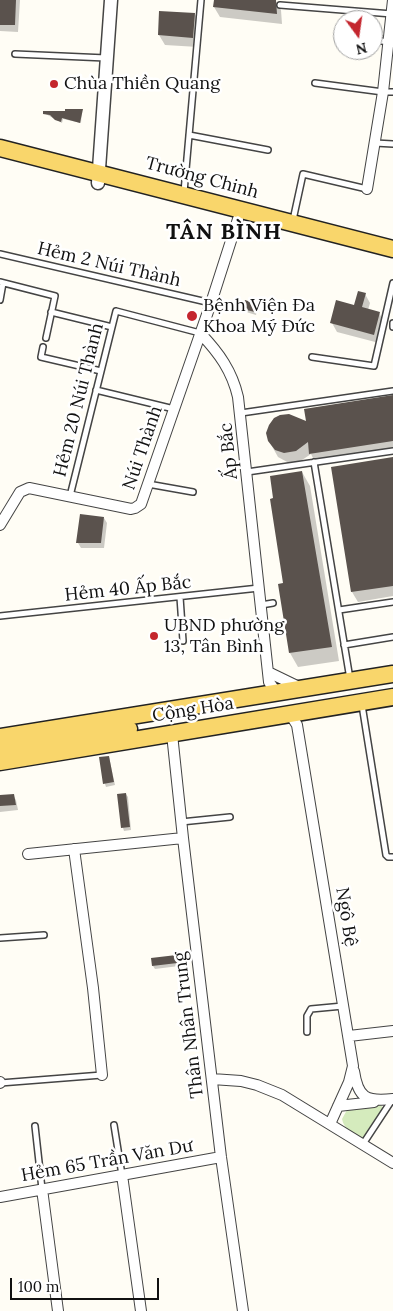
<!DOCTYPE html>
<meta charset="utf-8">
<style>
body{margin:0}
#map{position:relative;width:393px;height:1311px;overflow:hidden;background:#fffdf5;font-family:Lora,serif}
canvas{display:block}
.north{position:absolute;left:333px;top:10px;width:50px;height:50px;box-sizing:border-box;background:#fff;border:1px solid #a0a0a0;border-radius:50%;rotate:166deg;font-size:14px;font-weight:700;line-height:20px;text-align:center;color:#111}
.north::after{content:'';display:block;margin:auto;width:18px;height:22px;background:#c4262e;clip-path:polygon(50% 0,100% 100%,50% 72%,0 100%)}
.scale{position:absolute;left:10px;top:1278px;width:149px;height:22px;box-sizing:border-box;border:2px solid #111;border-top:0;padding-left:6px;font-size:15px;line-height:18px;white-space:nowrap;color:#111;-webkit-text-stroke:4px #fff;paint-order:stroke}
</style>
<div id="map">
<canvas width="393" height="1311"></canvas>
<div class="north">N</div>
<div class="scale">100 m</div>
</div>
<script>
const c = document.querySelector('canvas').getContext('2d');
c.lineJoin = 'round';
function fill(path, color) {
  c.fillStyle = color;
  c.fill(path, 'evenodd');
}
function strokePath(path, color, width, dash) {
  c.strokeStyle = color;
  c.lineWidth = width;
  c.lineCap = dash ? 'butt' : 'round';
  c.setLineDash(dash || []);
  c.stroke(path);
}
function label(font, color, halo, rows, align = 'center') {
  c.font = font + ' Lora,serif';
  c.lineWidth = 5;
  c.setLineDash([]);
  c.textBaseline = 'middle';
  c.strokeStyle = halo;
  c.fillStyle = color;
  for (const [text, x, y, turn = 0] of rows) {
    c.save();
    c.translate(x, y);
    c.rotate((+turn || 0) * Math.PI / 180);
    c.textAlign = isNaN(turn) ? turn : align;
    if (halo) c.strokeText(text, 0, 0);
    c.fillText(text, 0, 0);
    c.restore();
  }
}
fill(new Path2D(`
 M380 1104 383 1108 363 1139C354 1134 344 1130 342 1119L347 1110Z`), '#d5ebbd');
fill(new Path2D(`
 M0 0H20L18 32 0 31Z
 M215 0H275L281 10 282 24 220 17 214 7Z
 M195 14 200 24 198 47 165 45 159 35Z
 M82 110 81 123 63 119 62 123 44 113Z
 M365 294 370 303 368 310 379 313 384 322 379 343 337 332 332 323 355 307Z
 M256 305 258 308 256 315 246 312 244 308Z
 M393 397V452L316 464 311 454 299 462 289 463 278 457 269 441 307 423Z
 M393 459V596L358 602 352 592Z
 M302 472 310 486 339 661 298 667 290 653 280 585 285 584Z
 M104 518 107 523 104 548H81L78 543Z
 M109 757 115 785 106 787 105 784Z
 M126 794 128 797 131 830 124 831 123 828 119 795Z
 M13 795 16 800 18 810 0 812V797Z
 M184 955 187 965 155 969 153 966V959Z`), '#0003');
fill(new Path2D(`
 M0 0H16L15 25H0Z
 M214 0H276L277 14 213 7Z
 M159 11 195 13 193 38 158 35Z
 M65 109H83L80 123 62 118 61 122 55 120 50 115 43 114V111H65Z
 M358 291 366 293 362 307 380 312 374 335 330 323 336 300 354 305Z
 M245 300 257 304 255 312 242 309Z
 M393 395V441L309 454 308 442 296 451 284 453 275 450 268 441 266 433 269 425 274 418 280 415 289 414 306 421 304 409Z
 M393 457V586L351 592 331 467Z
 M302 471 332 647 289 653 278 584 283 583 270 499 273 498 270 476Z
 M80 514 104 517 101 543H76Z
 M109 756 114 782 103 784 99 757Z
 M126 793 130 827 121 828 117 794Z
 M14 794 16 805 0 806V795Z
 M185 954 186 962 152 966 151 958Z`), '#5a524d');
const service = new Path2D(`
 M280 5 392 14
 M373 40 390 42
 M15 54 106 58
 M315 83 383 92H393
 M189 135 268 150
 M375 143 393 144
 M184 192 201 0
 M293 220 303 174 367 189
 M0 254 211 303
 M0 282 55 296 46 338
 M0 300 3 283
 M51 312 112 327
 M393 323V327
 M43 347 41 357 101 371
 M312 357 374 366 393 283
 M96 390 174 409
 M241 413 393 391
 M314 462 350 679
 M247 472 393 451
 M148 484 193 492
 M70 496 116 311 200 333
 M180 597 183 641
 M261 605 273 603
 M339 610 393 602
 M0 616 259 588
 M344 645 393 637
 M362 705 386 855 388 857H393
 M181 822 230 817
 M0 938 44 935
 M307 1032V1016L311 1009 343 1006
 M0 1083 102 1075
 M114 1125 122 1175
 M35 1126 42 1189
 M363 1144 392 1100`);
const minor = new Path2D(`
 M367 189 383 92 393 0
 M201 334C219 353 232 371 238 397L269 682 277 693
 M0 525 20 492 29 488 131 509 135 508 141 504 211 303 238 219
 M268 672 301 688
 M290 714 297 725 353 1066 349 1082 330 1124
 M172 734 183 838 221 1157 243 1311
 M74 849 93 988 102 1075
 M28 854 183 838
 M349 1036 393 1031
 M354 1071C358 1098 366 1102 393 1099
 M212 1079 241 1081 257 1085 282 1095 393 1163
 M0 1082V1083
 M338 1106 374 1102
 M122 1175 141 1311
 M42 1189 58 1311
 M0 1197 221 1157`);
const tertiary = new Path2D(`
 M98 183 111 0`);
const primary = new Path2D(`
 M0 148 393 249
 M0 737 393 674
 M0 750 129 729
 M0 762 393 697`);
strokePath(service, '#444', 8);
strokePath(minor, '#444', 12);
strokePath(tertiary, '#444', 15);
strokePath(primary, '#222', 19);
strokePath(service, '#fff', 5);
strokePath(minor, '#fff', 10);
strokePath(tertiary, '#fff', 12);
strokePath(primary, '#f9d66b', 16);
for (const [x, y, r, color] of [
 [54,84,5,"#c4262e"],
 [192,316,6,"#c4262e"],
 [154,636,5,"#c4262e"]
]) {
  const dot = new Path2D();
  dot.arc(x, y, r, 0, 2 * Math.PI);
  c.fillStyle = color;
  c.fill(dot);
  strokePath(dot, '#fff', 2);
}
label('18px', '#111', '#fff', [
 ["Chùa Thiền Quang",64,84],
 ["Bệnh Viện Đa",203,306],
 ["Khoa Mỹ Đức",203,327],
 ["UBND phường",164,626],
 ["13, Tân Bình",164,647]
], 'left');
label('18px', '#111', '#fff', [
 ["Trường Chinh",202,178,15],
 ["Hẻm 2 Núi Thành",109,265,13],
 ["Hẻm 20 Núi Thành",79,400,-76],
 ["Núi Thành",143,448,-71],
 ["Ấp Bắc",229,451,-96],
 ["Hẻm 40 Ấp Bắc",128,589,-6],
 ["Cộng Hòa",193,710,-9],
 ["Ngô Bệ",346,917,81],
 ["Thân Nhân Trung",189,1025,-97],
 ["Hẻm 65 Trần Văn Dư",107,1161,-10]
]);
c.letterSpacing = '1px';
label('bold 22px', '#111', '#fff', [
 ["TÂN BÌNH",224,233]
]);
c.letterSpacing = '0px';
</script>
